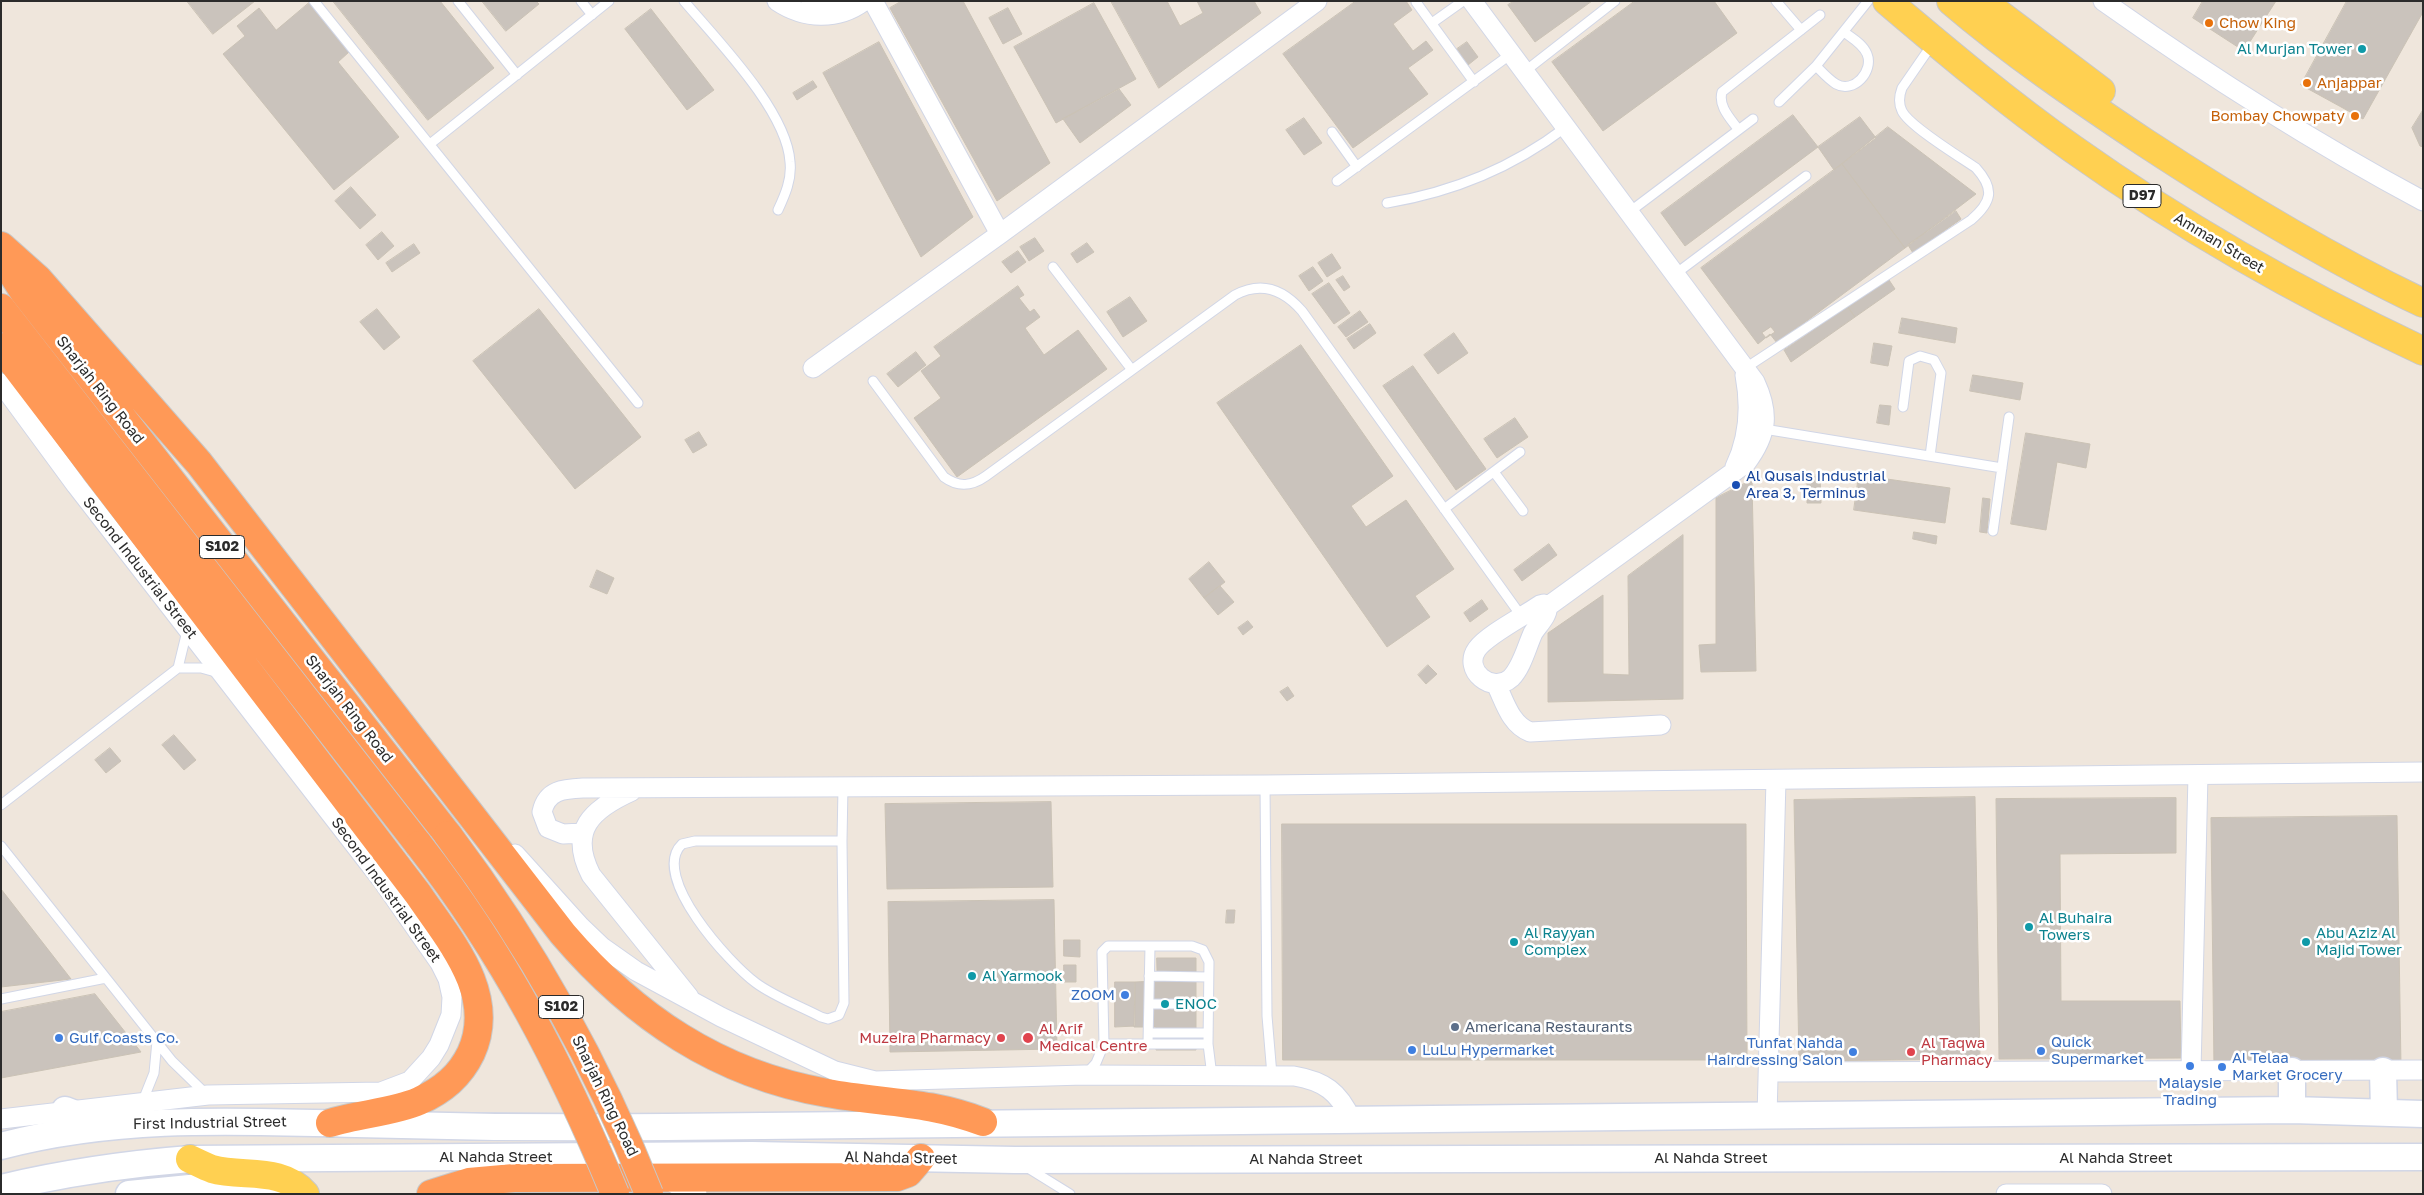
<!DOCTYPE html>
<style>
body{margin:0}
#map{position:relative;width:2424px;height:1195px;overflow:hidden;background:#efe6dc;font-family:"Golos Text",sans-serif}
canvas{display:block}
.frame{position:absolute;inset:0;border:2px solid #2b2b2b;pointer-events:none}
</style>
<div id="map">
<canvas width="2424" height="1195"></canvas>
<div class="frame"></div>
</div>
<script>
const c = document.querySelector('canvas').getContext('2d');
c.lineJoin = 'round';
function fill(path, color) {
  c.fillStyle = color;
  c.fill(path, 'evenodd');
}
function strokePath(path, color, width, dash) {
  c.strokeStyle = color;
  c.lineWidth = width;
  c.lineCap = dash ? 'butt' : 'round';
  c.setLineDash(dash || []);
  c.stroke(path);
}
function label(font, color, halo, rows, align = 'center') {
  c.font = font + ' "Golos Text",sans-serif';
  c.lineWidth = 5;
  c.setLineDash([]);
  c.textBaseline = 'middle';
  c.strokeStyle = halo;
  c.fillStyle = color;
  for (const [text, x, y, turn = 0] of rows) {
    c.save();
    c.translate(x, y);
    c.rotate((+turn || 0) * Math.PI / 180);
    c.textAlign = isNaN(turn) ? turn : align;
    if (halo) c.strokeText(text, 0, 0);
    c.fillText(text, 0, 0);
    c.restore();
  }
}
const building = new Path2D(`
 M187 1H255L213 34Z
 M333 1H440L494 68 428 120Z
 M482 1H536L539 4 506 31Z
 M902 1H963L1050 163 997 201 890 8Z
 M1111 1H1167L1180 26 1203 13 1197 1H1254L1261 13 1159 88Z
 M1356 1H1406L1412 10 1393 24 1413 51 1426 41 1433 50 1408 68 1428 94 1353 148 1283 54Z
 M1514 1H1592L1535 42 1508 5Z
 M1635 1H1714L1737 33 1603 131 1552 62Z
 M2203 1H2276L2244 51 2193 18Z
 M2347 1H2423V12L2363 119 2301 85Z
 M309 3 349 52 338 62 399 137 334 190 223 54 245 36 237 26 259 8 276 30Z
 M1094 3 1136 79 1056 123 1014 47Z
 M1008 8 1022 34 1003 44 989 18Z
 M651 9 714 90 687 110 625 29Z
 M879 42 973 217 921 257 823 73Z
 M1467 42 1478 57 1468 65 1457 49Z
 M813 81 817 87 797 100 793 93Z
 M1119 89 1131 105 1080 143 1063 119Z
 M2423 110V147L2420 146 2412 128Z
 M1793 115 1818 147 1685 246 1661 213Z
 M1860 117 1876 138 1834 170 1818 147Z
 M1304 118 1322 143 1304 155 1286 130Z
 M1888 127 1976 194 1905 248 1842 164Z
 M1842 164 1905 248 1777 343 1770 334 1758 344 1701 268Z
 M351 187 376 215 360 229 335 201Z
 M1956 211 1961 219 1913 253 1908 245Z
 M382 232 394 246 378 260 366 245Z
 M1035 238 1044 251 1029 261 1020 247Z
 M1087 243 1094 252 1077 263 1071 254Z
 M414 244 420 253 392 272 386 263Z
 M1018 251 1026 262 1011 273 1002 262Z
 M1332 254 1341 268 1327 277 1318 263Z
 M1313 267 1323 281 1309 291 1299 276Z
 M1343 276 1350 287 1344 291 1336 280Z
 M1887 277 1895 289 1855 317 1847 306Z
 M1329 283 1350 313 1334 324 1312 294Z
 M1018 286 1024 295 1019 298 1030 312 1034 309 1040 317 1025 328 1044 355 1078 330 1107 369 957 477 914 418 941 398 921 371 941 356 934 347Z
 M1130 297 1147 321 1123 337 1107 312Z
 M1847 306 1855 317 1791 362 1784 350Z
 M377 309 400 337 384 350 360 322Z
 M539 309 641 437 575 489 473 361Z
 M1360 311 1368 322 1346 337 1338 327Z
 M1902 318 1957 328 1955 343 1899 333Z
 M1370 324 1376 333 1354 349 1347 339Z
 M1771 327 1775 332 1766 338 1762 333Z
 M1454 333 1468 353 1438 374 1424 355Z
 M1874 343 1892 346 1888 366 1871 363Z
 M1301 345 1393 476 1351 506 1366 527 1406 500 1454 569 1415 596 1430 617 1387 647 1217 403Z
 M916 352 926 365 898 387 887 374Z
 M1413 366 1486 469 1456 490 1383 386Z
 M1973 375 2023 383 2020 400 1970 391Z
 M1880 405 1891 406 1889 425 1877 423Z
 M1515 418 1528 437 1497 458 1484 439Z
 M699 432 707 445 693 453 685 440Z
 M2026 433 2090 444 2086 468 2057 462 2046 530 2011 524Z
 M1820 475 1821 503H1807V476Z
 M1859 475 1950 488 1945 523 1854 510Z
 M1752 480 1756 671 1701 672 1699 645 1716 644V498Z
 M1983 498 1990 499 1987 533 1980 532Z
 M1914 532 1937 536 1936 544 1913 539Z
 M1683 535V699L1548 702V633L1603 595V674L1629 675 1628 576Z
 M1549 544 1557 555 1522 581 1514 570Z
 M1209 562 1225 582 1204 598 1189 579Z
 M597 570 614 578 607 594 590 587Z
 M1220 586 1234 602 1218 615 1204 598Z
 M1482 600 1488 609 1470 622 1464 613Z
 M1248 621 1253 627 1243 635 1238 628Z
 M1428 665 1437 674 1426 684 1418 675Z
 M1288 687 1294 696 1287 701 1280 692Z
 M174 735 196 760 184 770 162 745Z
 M110 748 121 761 106 773 95 760Z
 M1975 797 1980 1059 1799 1061 1794 800Z
 M2176 798V853L2060 854 2061 1001H2180L2181 1058 1999 1059 1996 799Z
 M1051 802 1053 887 887 889 885 804Z
 M2397 816 2401 1067 2214 1069 2211 818Z
 M1282 824H1746L1747 1060H1283Z
 M1 889 71 979 1 987Z
 M1054 900 1057 1049 890 1052 888 902Z
 M1227 910H1235L1234 923H1226Z
 M1064 940H1080V957L1064 956Z
 M1157 958H1196V1050H1156V1027H1134L1135 982 1157 981Z
 M1064 965H1076V982H1064Z
 M1115 982H1135V1026L1115 1027Z
 M95 994 141 1052 1 1078V1012Z`);
fill(building, '#cac3bc');
strokePath(building, '#cac2b5', 1);
const lane = new Path2D(`
 M314 1 638 403
 M458 1 517 75
 M581 1 592 15
 M684 1C717 40 787 111 790 162 792 179 785 195 778 210
 M1776 1 1801 30
 M1416 2 1474 82
 M1432 23 1463 1
 M1816 66C1822 72 1829 80 1836 84 1854 94 1874 71 1867 54 1863 44 1852 38 1844 32
 M1524 72 1615 1
 M1779 102 1816 66 1868 1
 M1738 129C1730 118 1718 106 1722 92L1820 15
 M1332 132 1357 167
 M430 144 609 1
 M1337 181 1511 54
 M1387 203C1454 192 1512 168 1566 127
 M1628 213 1753 119
 M1053 267 1132 370
 M1674 275 1806 176
 M1744 369 1971 220C1992 202 1995 189 1976 168 1960 157 1909 126 1902 111 1898 103 1899 96 1902 88L1933 43
 M873 381 944 477C959 488 972 486 986 476L1235 295C1261 281 1283 289 1302 311L1522 617
 M1903 407 1909 361 1920 356 1934 360 1941 373 1930 456
 M1764 429 2002 468
 M1494 472 1523 511
 M1444 509 1520 452
 M1993 531 2009 417
 M178 668 187 631
 M1265 785 1267 1016 1272 1075
 M1 805 178 668H201L219 673
 M695 841H842L844 1003 839 1015 828 1019 821 1017C800 1006 775 997 756 983 730 964 649 876 682 844Z
 M842 841 843 787
 M1 846 172 1061 206 1094
 M1149 976 1208 977
 M1 999 106 978
 M1149 1004H1208
 M1149 1033H1208
 M1148 1043 1150 946
 M1104 1044H1208
 M1086 1074 1096 1063 1104 1044 1102 952 1108 946H1192L1203 950 1209 962 1208 1044 1212 1076
 M142 1103 154 1073 157 1041
 M1028 1168 1070 1194`);
const street = new Path2D(`
 M777 1C804 19 837 21 864 1
 M811 1 840 3
 M873 1 1000 234
 M1472 1 1755 382C1770 414 1767 435 1746 463L1547 607
 M2103 1C2206 74 2311 141 2423 201
 M813 368 1000 234 1317 1
 M1 383 76 485 382 880 440 963 448 979 452 997 451 1015 439 1045 431 1058 410 1081 381 1092 208 1095 1 1119
 M1735 467C1749 438 1751 407 1745 375
 M1544 604 1547 607C1549 615 1537 626 1533 633 1527 646 1522 667 1511 678 1492 695 1462 670 1477 649 1487 635 1524 616 1540 605Z
 M1496 684C1505 702 1510 724 1530 732L1661 725
 M632 791C592 809 568 830 591 875L689 997
 M582 833 563 834 548 828 542 812C547 789 565 789 585 788L1265 785 2423 772
 M515 854 580 926 602 947 636 971 721 1017 835 1071 875 1081 1084 1075 1294 1076C1324 1081 1339 1092 1351 1119
 M2191 1071 2198 775
 M1769 1072 2423 1070
 M1767 1116 1776 780
 M667 1179 683 1189 697 1194
 M2006 1194H2102`);
const secondary = new Path2D(`
 M2383 1071 2384 1111
 M65 1110 104 1125
 M2292 1110V1071
 M1 1146C118 1115 237 1121 356 1124 460 1127 563 1128 667 1127 1209 1120 1751 1116 2292 1110L2423 1114
 M1 1188C64 1173 126 1164 190 1159L752 1155 1015 1160 2423 1157
 M129 1194 200 1187 276 1188`);
const primary = new Path2D(`
 M1887 1C1947 52 2008 103 2073 149 2183 227 2301 294 2423 351
 M1951 1C2012 53 2078 98 2144 142 2234 201 2326 257 2423 303
 M1982 1 2101 91
 M190 1159C197 1162 204 1166 212 1169 243 1178 281 1166 305 1194`);
const highway = new Path2D(`
 M1 246 38 279 199 463 563 934C634 1017 718 1074 827 1093 882 1103 929 1101 983 1122
 M4 261 24 292 448 835
 M1 308 419 845
 M1 347 418 894C449 940 498 994 471 1053 460 1076 443 1090 419 1101 394 1112 358 1114 330 1123
 M431 1194 469 1182 514 1178 897 1177 908 1173 921 1158`);
strokePath(lane, '#d1d6e6', 11);
strokePath(street, '#d1d6e6', 21);
strokePath(secondary, '#d1d6e6', 29);
strokePath(primary, '#c8c8c8', 30);
strokePath(highway, '#c8c8c8', 30);
strokePath(lane, '#fff', 9);
strokePath(street, '#fff', 19);
strokePath(secondary, '#fff', 26);
strokePath(primary, '#ffd051', 28);
strokePath(highway, '#ff9957', 28);
const highwayBridge = new Path2D(`
 M448 835C531 946 598 1065 649 1194
 M419 845C504 954 562 1066 615 1194`);
strokePath(highwayBridge, '#c8c8c8', 30, []);
strokePath(highwayBridge, '#ff9957', 28);
for (const [x, y, r, color] of [
 [2209,23,5,"#e8710a"],
 [2362,49,5,"#0f9aa8"],
 [2307,83,5,"#e8710a"],
 [2355,116,5,"#e8710a"],
 [1736,485,5,"#1a4fb4"],
 [2029,927,5,"#0f9aa8"],
 [1514,942,5,"#0f9aa8"],
 [2306,942,5,"#0f9aa8"],
 [972,976,5,"#0f9aa8"],
 [1125,995,5,"#3f7fe0"],
 [1165,1004,5,"#0f9aa8"],
 [1455,1027,5,"#5c6f8a"],
 [59,1038,5,"#3f7fe0"],
 [1001,1038,5,"#e0444e"],
 [1028,1038,6,"#e0444e"],
 [1412,1050,5,"#3f7fe0"],
 [2041,1051,5,"#3f7fe0"],
 [1853,1052,5,"#3f7fe0"],
 [1911,1052,5,"#e0444e"],
 [2190,1066,5,"#3f7fe0"],
 [2222,1067,5,"#3f7fe0"]
]) {
  const dot = new Path2D();
  dot.arc(x, y, r, 0, 2 * Math.PI);
  c.fillStyle = color;
  c.fill(dot);
  strokePath(dot, '#fff', 2);
}
for (const [x, y, w] of [
 [2142,196,38],
 [222,547,45],
 [561,1007,45]
]) {
  const box = new Path2D();
  box.roundRect(x - w / 2, y - 11.5, w, 23, 4);
  c.fillStyle = '#fff';
  c.fill(box);
  strokePath(box, '#2b2b2b', 1);
}
label('bold 14px', '#2b2b2b', null, [
 ["D97",2142,196],
 ["S102",222,547],
 ["S102",561,1007]
]);
label('15px', '#c56008', '#fff', [
 ["Chow King",2219,23],
 ["Anjappar",2317,83],
 ["Bombay Chowpaty",2345,116,"right"]
], 'left');
label('15px', '#0d838f', '#fff', [
 ["Al Murjan Tower",2352,49,"right"],
 ["Al Buhaira",2039,918],
 ["Towers",2039,935],
 ["Al Rayyan",1524,933],
 ["Complex",1524,950],
 ["Abu Aziz Al",2316,933],
 ["Majid Tower",2316,950],
 ["Al Yarmook",982,976],
 ["ENOC",1175,1004]
], 'left');
label('15px', '#2b2b2b', '#fff', [
 ["Amman Street",2219,243,31],
 ["Sharjah Ring Road",100,390,52],
 ["Second Industrial Street",140,568,52],
 ["Sharjah Ring Road",349,709,52],
 ["Second Industrial Street",386,890,54],
 ["Sharjah Ring Road",605,1096,64],
 ["First Industrial Street",210,1123,-1],
 ["Al Nahda Street",496,1157],
 ["Al Nahda Street",901,1158,1],
 ["Al Nahda Street",1711,1158],
 ["Al Nahda Street",2116,1158],
 ["Al Nahda Street",1306,1159]
]);
label('15px', '#164399', '#fff', [
 ["Al Qusais Industrial",1746,476],
 ["Area 3, Terminus",1746,493]
], 'left');
label('15px', '#366cbe', '#fff', [
 ["ZOOM",1115,995,"right"],
 ["Gulf Coasts Co.",69,1038],
 ["Quick",2051,1042],
 ["Supermarket",2051,1059],
 ["Tunfat Nahda",1843,1043,"right"],
 ["Hairdressing Salon",1843,1060,"right"],
 ["LuLu Hypermarket",1422,1050],
 ["Al Telaa",2232,1058],
 ["Market Grocery",2232,1075],
 ["Malaysie",2190,1083,"center"],
 ["Trading",2190,1100,"center"]
], 'left');
label('15px', '#4e5e75', '#fff', [
 ["Americana Restaurants",1465,1027]
], 'left');
label('15px', '#be3a42', '#fff', [
 ["Al Arif",1039,1029],
 ["Medical Centre",1039,1046],
 ["Muzeira Pharmacy",991,1038,"right"],
 ["Al Taqwa",1921,1043],
 ["Pharmacy",1921,1060]
], 'left');
</script>
